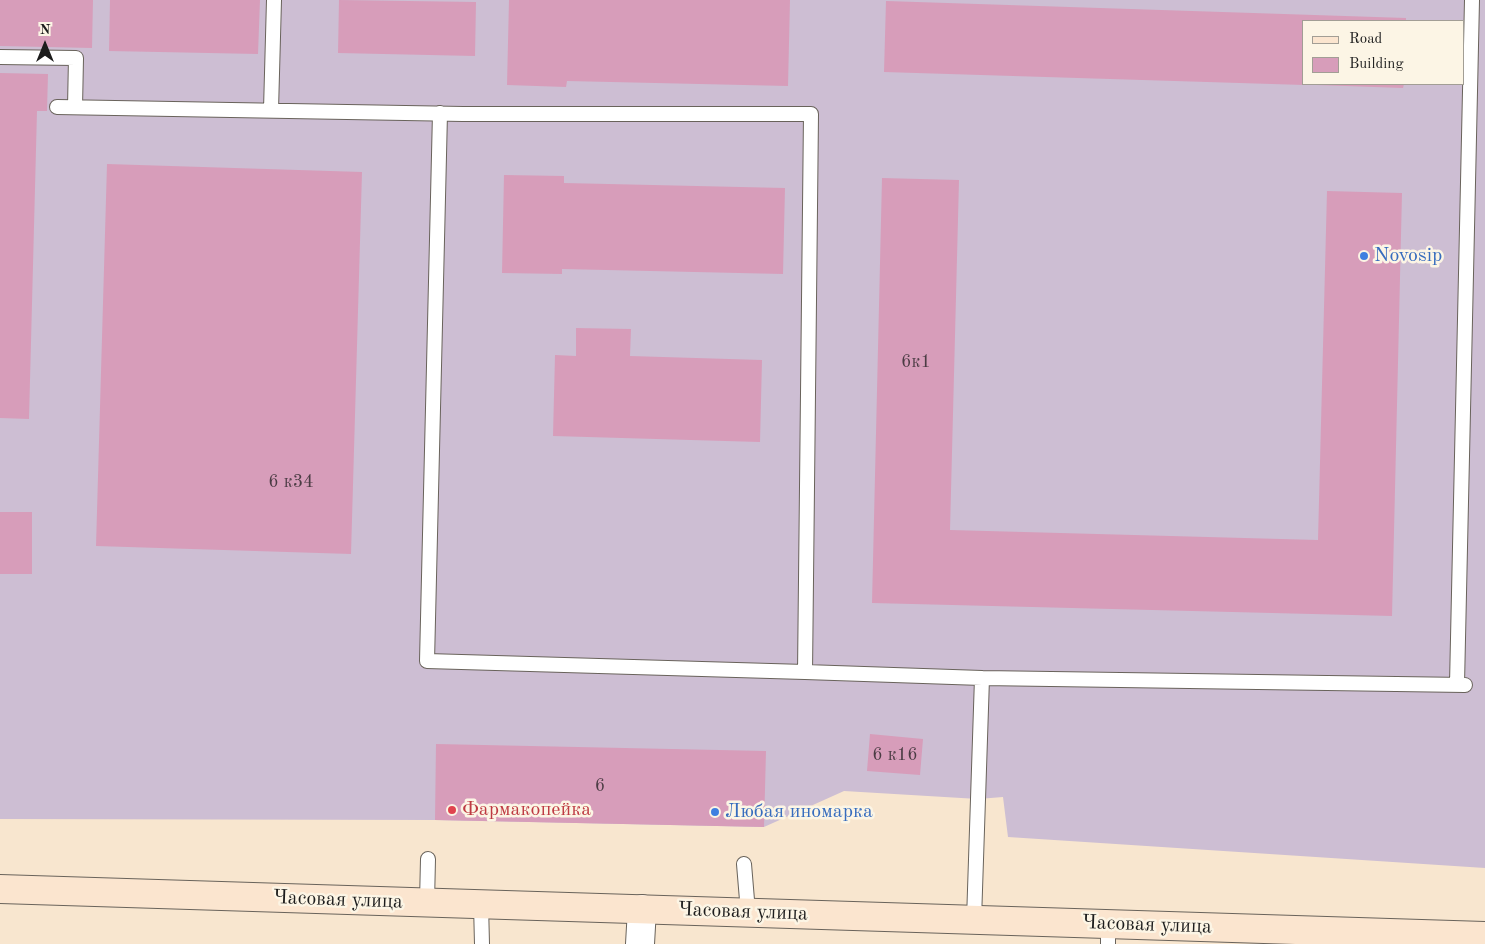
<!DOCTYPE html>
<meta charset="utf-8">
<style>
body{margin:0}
#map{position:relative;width:1485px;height:944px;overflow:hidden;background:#f8e6cf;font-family:"Old Standard TT",serif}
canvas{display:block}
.legend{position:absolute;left:1302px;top:20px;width:162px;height:65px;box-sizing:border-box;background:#fcf5e5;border:1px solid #a29e95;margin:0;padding:6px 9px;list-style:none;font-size:15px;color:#1c1c1c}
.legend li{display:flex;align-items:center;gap:10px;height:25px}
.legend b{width:25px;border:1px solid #a29e95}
.north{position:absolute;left:20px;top:20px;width:50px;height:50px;-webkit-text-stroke:4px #fcf5e5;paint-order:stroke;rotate:0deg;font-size:14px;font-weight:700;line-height:20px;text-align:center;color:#1c1c1c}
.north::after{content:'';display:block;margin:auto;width:18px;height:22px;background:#1c1c1c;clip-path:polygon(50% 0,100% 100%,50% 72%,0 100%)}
</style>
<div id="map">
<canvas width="1485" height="944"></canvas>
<ul class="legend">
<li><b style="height:6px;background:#fbe5cf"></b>Road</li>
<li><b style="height:14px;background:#d79dba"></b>Building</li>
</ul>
<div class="north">N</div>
</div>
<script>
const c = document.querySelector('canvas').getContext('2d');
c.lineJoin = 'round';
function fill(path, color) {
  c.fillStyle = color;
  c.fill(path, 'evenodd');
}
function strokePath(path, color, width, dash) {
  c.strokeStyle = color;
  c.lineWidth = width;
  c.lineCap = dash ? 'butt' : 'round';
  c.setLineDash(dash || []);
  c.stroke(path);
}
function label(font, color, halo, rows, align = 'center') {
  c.font = font + ' "Old Standard TT",serif';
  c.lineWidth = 5;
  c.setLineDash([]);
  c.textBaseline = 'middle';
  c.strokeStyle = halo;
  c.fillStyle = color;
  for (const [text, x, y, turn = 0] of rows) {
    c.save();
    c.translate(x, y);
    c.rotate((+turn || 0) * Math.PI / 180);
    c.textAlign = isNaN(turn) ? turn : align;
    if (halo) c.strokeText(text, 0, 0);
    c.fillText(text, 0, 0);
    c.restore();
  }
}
fill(new Path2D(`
 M0 0H1485V868L1008 837 1003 797 978 799 844 791 764 827 435 820 0 819ZM1304 21H1464V84H1304Z`), '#cdbed3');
fill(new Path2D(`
 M0 0H93L92 48 0 46Z
 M110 0H260L258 54 109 51Z
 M339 0 476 2 475 56 338 53Z
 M509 0H790L788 86 567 81 566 87 507 85Z
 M886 1 1406 18V21H1304V85L884 72Z
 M0 73 48 74 47 111H37L29 419 0 418Z
 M1316 84H1404L1403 88 1316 85Z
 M107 164 362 172 351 554 96 546Z
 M504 175 564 176V183L785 188 783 274 562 269V274L502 273Z
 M882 178 959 180 950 530 1318 540 1327 191 1402 193 1392 616 872 603Z
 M576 328 631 329 630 356 762 360 760 442 553 436 555 355 576 356Z
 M0 512H32V574H0Z
 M870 734 923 739 920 775 867 771Z
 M436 744 766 751 764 827 435 820Z`), '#d79dba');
const lane = new Path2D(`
 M0 57 76 58 75 107
 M57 107 463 114H811L805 672 982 678 974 920
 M271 110 274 0
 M440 113 427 661 805 672
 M982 678 1465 685
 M1457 684 1472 0
 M744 864 748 912
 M427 902 428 859
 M481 904 482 944
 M1108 944V924`);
const street = new Path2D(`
 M640 944 642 909`);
const secondary = new Path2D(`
 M0 889 1485 936`);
strokePath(lane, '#69635b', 16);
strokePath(street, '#69635b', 30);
strokePath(secondary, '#69635b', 30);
strokePath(lane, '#fff', 14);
strokePath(street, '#fff', 28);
strokePath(secondary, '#fbe5cf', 28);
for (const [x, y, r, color] of [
 [1364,256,5,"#3f7fe0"],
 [452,810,5,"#e0444e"],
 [715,812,5,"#3f7fe0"]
]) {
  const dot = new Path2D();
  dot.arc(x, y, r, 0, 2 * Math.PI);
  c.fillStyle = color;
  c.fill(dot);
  strokePath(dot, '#fcf5e5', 2);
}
label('18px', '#4b3c44', null, [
 ["6к1",916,362],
 ["6 к34",291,482],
 ["6 к16",895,755],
 ["6",600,786]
]);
label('20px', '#366cbe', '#fcf5e5', [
 ["Novosip",1374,256],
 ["Любая иномарка",725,812]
], 'left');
label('20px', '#be3a42', '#fcf5e5', [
 ["Фармакопейка",462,810]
], 'left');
label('20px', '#1c1c1c', '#fcf5e5', [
 ["Часовая улица",338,900,2],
 ["Часовая улица",743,912,2],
 ["Часовая улица",1147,925,2]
]);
</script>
